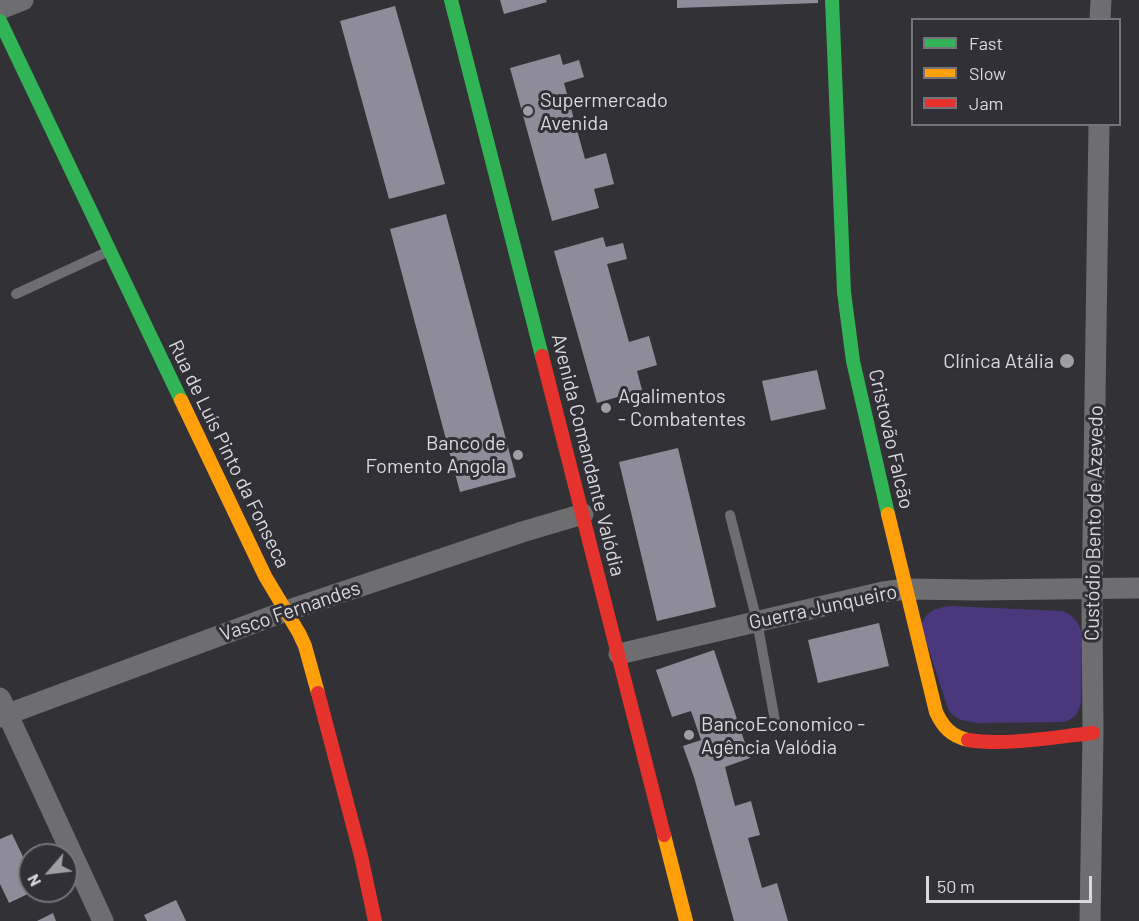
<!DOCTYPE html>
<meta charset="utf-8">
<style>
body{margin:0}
#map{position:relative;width:1139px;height:921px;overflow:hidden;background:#323136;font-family:Barlow,sans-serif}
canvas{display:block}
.legend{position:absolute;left:911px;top:18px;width:210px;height:108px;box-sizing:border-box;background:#313037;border:2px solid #75747a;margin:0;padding:8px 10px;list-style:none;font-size:18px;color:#dad9de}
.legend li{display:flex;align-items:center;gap:12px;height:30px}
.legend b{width:30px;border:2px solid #75747a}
.north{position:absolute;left:18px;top:843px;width:60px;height:60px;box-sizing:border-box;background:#313037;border:2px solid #75747a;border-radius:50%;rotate:242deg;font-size:16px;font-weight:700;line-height:24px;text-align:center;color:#dad9de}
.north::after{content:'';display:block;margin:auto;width:21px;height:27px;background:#9f9ea3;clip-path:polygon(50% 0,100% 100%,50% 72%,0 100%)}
.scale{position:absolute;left:926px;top:876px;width:166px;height:27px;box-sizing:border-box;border:3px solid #dad9de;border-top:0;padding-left:8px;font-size:18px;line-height:21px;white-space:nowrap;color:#dad9de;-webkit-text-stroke:4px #313037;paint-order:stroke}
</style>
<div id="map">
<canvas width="1139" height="921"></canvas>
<ul class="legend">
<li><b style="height:8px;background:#30b455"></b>Fast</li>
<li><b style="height:8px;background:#ff9f0a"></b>Slow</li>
<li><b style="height:8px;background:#e5322d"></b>Jam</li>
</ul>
<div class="north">N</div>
<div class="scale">50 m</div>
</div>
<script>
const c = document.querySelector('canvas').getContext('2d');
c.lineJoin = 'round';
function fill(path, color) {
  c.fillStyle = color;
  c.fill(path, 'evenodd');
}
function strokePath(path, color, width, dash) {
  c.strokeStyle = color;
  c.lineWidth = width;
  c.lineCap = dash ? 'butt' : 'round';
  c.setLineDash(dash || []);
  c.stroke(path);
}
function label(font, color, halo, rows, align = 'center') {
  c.font = font + ' Barlow,sans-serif';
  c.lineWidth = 6;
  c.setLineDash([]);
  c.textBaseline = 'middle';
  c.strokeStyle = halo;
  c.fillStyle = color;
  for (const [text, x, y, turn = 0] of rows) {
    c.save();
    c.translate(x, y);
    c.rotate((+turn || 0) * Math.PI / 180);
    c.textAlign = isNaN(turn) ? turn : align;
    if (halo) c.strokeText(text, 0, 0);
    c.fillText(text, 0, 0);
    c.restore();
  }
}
fill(new Path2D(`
 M949 606 1063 611C1074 616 1077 621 1082 632L1081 702C1079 713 1075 718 1064 722L979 723C965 721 956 721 948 709L921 625C928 610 934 609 949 606Z`), '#4b377b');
fill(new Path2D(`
 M500 0H546L547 2 504 14Z
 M677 0H818V3L677 8Z
 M395 6 445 184 389 199 340 21Z
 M560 54 563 65 579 60 584 77 564 83 585 159 606 153 614 184 594 189 599 208 552 221 510 68Z
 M446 214 516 477 460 492 390 229Z
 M603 237 606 247 623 243 627 259 607 264 629 342 649 336 657 365 637 371 642 390 597 403 554 251Z
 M817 370 826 409 771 421 762 381Z
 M678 448 716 607 657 621 619 462Z
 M879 623 889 666 818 683 808 640Z
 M714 650 750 758 725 767 735 806 751 801 760 835 748 838 762 888 777 883 788 921H734L694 777 683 746 701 740 691 711 672 717 656 670Z
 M12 834 30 871V891H34L9 903 0 884V839Z
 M176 900 186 921H147L144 915Z
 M53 913 56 921H37Z`), '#8f8c99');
strokePath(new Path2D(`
 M16 294 109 251
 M730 515 757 621 775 721`), '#6e6d70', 10);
strokePath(new Path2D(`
 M0 9 23 0
 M1100 20 1101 0
 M619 654 883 592 906 589 977 590 1139 588
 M0 698 103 921
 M0 717 286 611 522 532 583 514
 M1090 921 1093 733 1092 607 1099 124`), '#6e6d70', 21);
strokePath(new Path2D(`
 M451 0 542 356
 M832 0 844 292 853 361 888 514
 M0 21 181 400`), '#30b455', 14);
strokePath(new Path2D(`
 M181 400 265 576 299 633 305 646 318 693
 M888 514 936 712C943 727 951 736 968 740
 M664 835 686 921`), '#ff9f0a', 14);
strokePath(new Path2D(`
 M542 356 664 835
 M318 693 361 856 375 921
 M968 740C1006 746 1054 737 1093 733`), '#e5322d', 14);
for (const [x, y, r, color] of [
 [528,111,6,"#9f9ea3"],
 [1067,361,8,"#9f9ea3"],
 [606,408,6,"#9f9ea3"],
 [518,455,6,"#9f9ea3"],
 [689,735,6,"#9f9ea3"]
]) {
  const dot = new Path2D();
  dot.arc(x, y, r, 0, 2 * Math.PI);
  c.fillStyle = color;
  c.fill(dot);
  strokePath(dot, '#313037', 2);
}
label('20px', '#dad9de', '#313037', [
 ["Supermercado",540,100],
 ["Avenida",540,123],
 ["Clínica Atália",1054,361,"right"],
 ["Agalimentos",618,396],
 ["- Combatentes",618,419],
 ["Banco de",506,443,"right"],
 ["Fomento Angola",506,466,"right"],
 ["BancoEconomico -",701,724],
 ["Agência Valódia",701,747]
], 'left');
label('20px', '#dad9de', '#313037', [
 ["Cristovão Falcão",891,439,77],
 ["Rua de Luís Pinto da Fonseca",229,454,64],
 ["Avenida Comandante Valódia",588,455,76],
 ["Custódio Bento de Azevedo",1094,523,-89],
 ["Guerra Junqueiro",823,607,-12],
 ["Vasco Fernandes",290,611,-19]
]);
</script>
